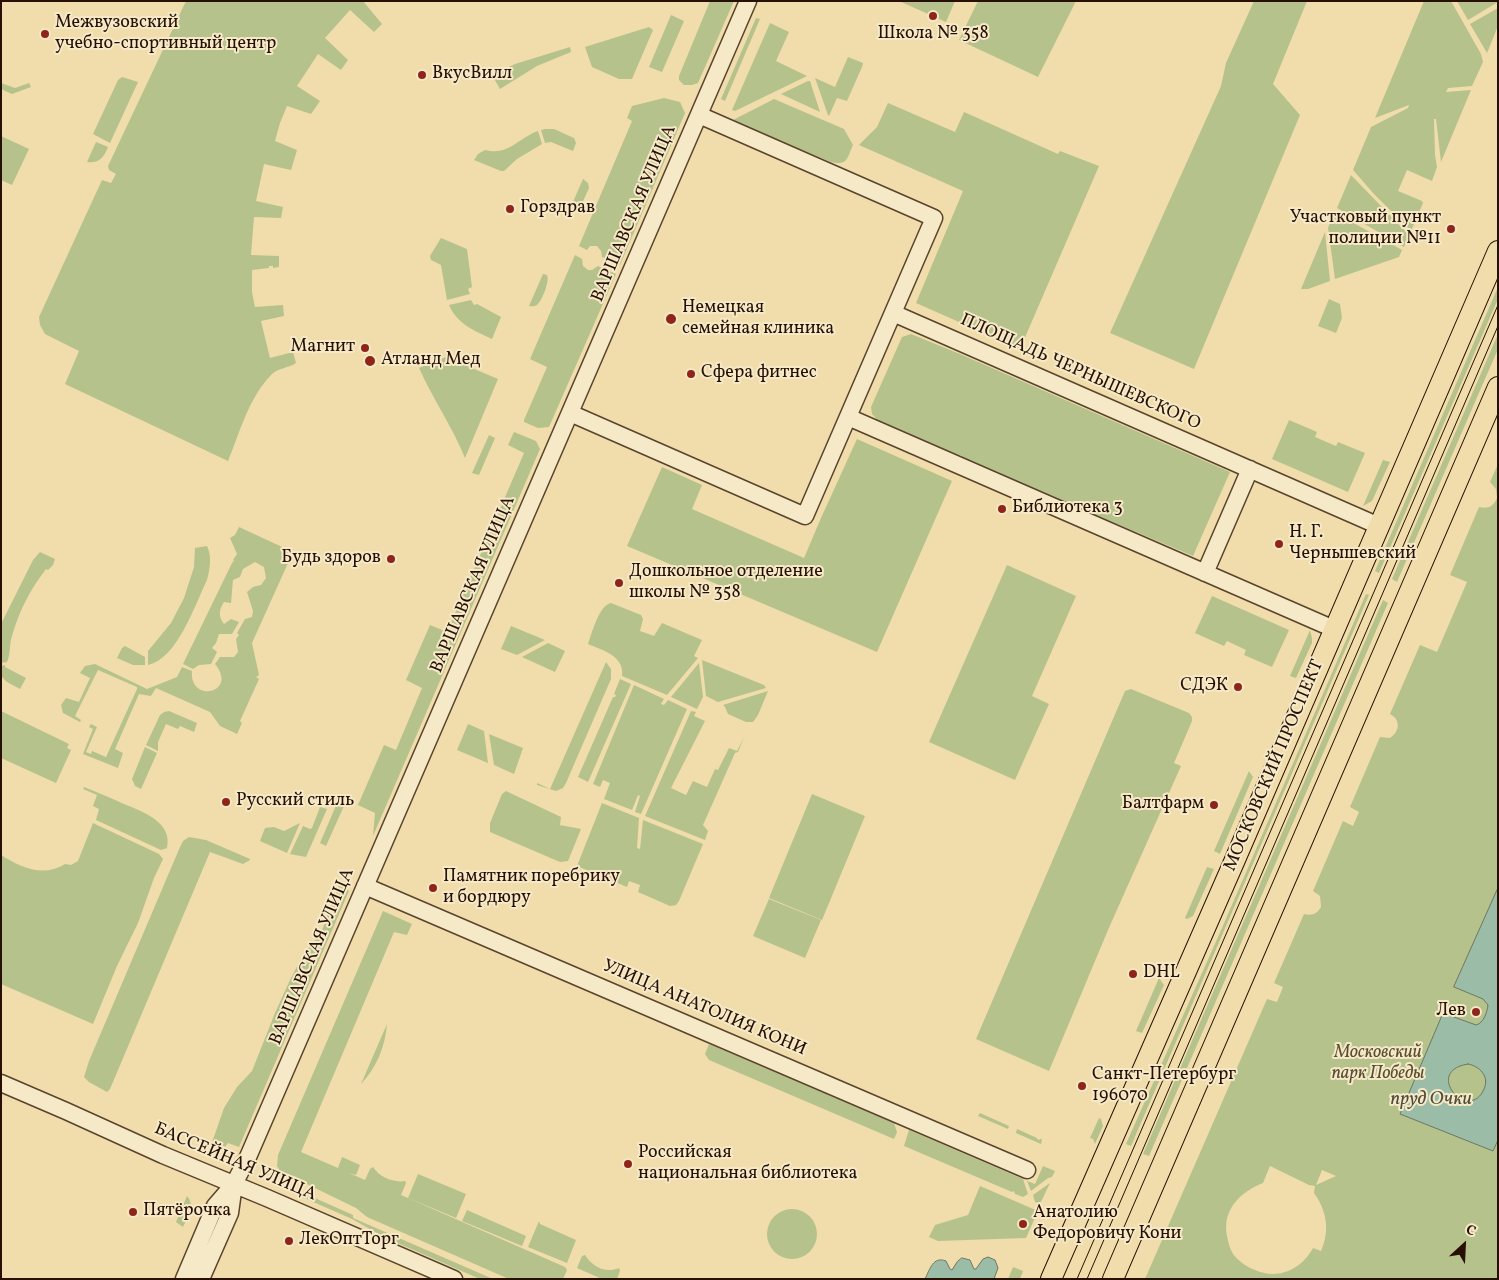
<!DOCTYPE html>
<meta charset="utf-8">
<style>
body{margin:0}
#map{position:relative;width:1499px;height:1280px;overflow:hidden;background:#f0ddab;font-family:Vollkorn,serif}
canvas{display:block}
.frame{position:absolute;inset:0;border:2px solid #271002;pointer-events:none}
.north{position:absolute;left:1439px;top:1220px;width:50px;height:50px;-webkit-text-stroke:4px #f5e9c8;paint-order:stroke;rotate:25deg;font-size:14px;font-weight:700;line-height:20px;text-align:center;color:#271002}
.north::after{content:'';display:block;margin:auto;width:18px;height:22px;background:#271002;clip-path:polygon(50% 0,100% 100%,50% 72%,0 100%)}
</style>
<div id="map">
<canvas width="1499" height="1280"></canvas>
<div class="frame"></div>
<div class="north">С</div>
</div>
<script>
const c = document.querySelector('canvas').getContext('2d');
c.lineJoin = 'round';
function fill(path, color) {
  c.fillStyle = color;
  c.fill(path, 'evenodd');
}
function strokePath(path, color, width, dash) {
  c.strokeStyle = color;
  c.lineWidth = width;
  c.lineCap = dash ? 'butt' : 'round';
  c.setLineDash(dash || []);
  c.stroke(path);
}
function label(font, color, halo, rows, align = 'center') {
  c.font = font + ' Vollkorn,serif';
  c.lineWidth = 4;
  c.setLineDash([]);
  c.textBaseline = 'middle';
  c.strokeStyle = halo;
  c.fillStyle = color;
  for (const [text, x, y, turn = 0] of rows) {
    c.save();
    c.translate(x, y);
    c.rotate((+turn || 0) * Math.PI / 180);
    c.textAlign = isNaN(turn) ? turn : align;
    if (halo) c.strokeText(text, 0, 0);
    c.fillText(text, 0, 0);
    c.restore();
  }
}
fill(new Path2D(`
 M186 1H363L382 24 374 32 350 10 325 38 348 60 341 70 318 54 297 86 320 101 311 114 287 106 280 123 275 141 297 150 291 170 264 164 256 201 283 207 281 218 254 217 251 255 279 256V267L273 268V266H269V268L252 270V292L255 307 283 305 284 316 261 321 270 358 293 352 296 363C289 368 278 368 272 374 249 397 240 432 228 461L65 384 79 351 45 334 40 325 39 317 102 180 111 183 116 174 109 170 108 166Z
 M710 1H734L698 83 692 85H684L679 80V76Z
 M899 1H955L946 22Z
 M978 1H1076L1038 77 959 40Z
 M1254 1H1307L1273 84 1300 115 1194 369 1110 333 1221 86 1226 63Z
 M1424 1H1451L1481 54 1483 62 1472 86 1448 88 1446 92 1471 90 1441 162 1436 119H1434L1435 155 1437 167 1432 181 1407 170 1398 191 1422 201 1423 203 1411 231 1373 193 1353 170 1371 127 1408 108 1409 105 1375 118Z
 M1457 1H1498V2L1468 20Z
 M1498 8V26L1487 53 1470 24Z
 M671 15 684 21 662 72 649 67Z
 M756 18 760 19 725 101 721 99Z
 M770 23 789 32 776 61 807 76 735 111 732 110Z
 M649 27 653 30 632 79H619L592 67 585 47Z
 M570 47 571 52 537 66 500 89 492 75 515 64Z
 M848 57 863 63 862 67 847 101 837 98 829 116 828 115 815 78 835 87Z
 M122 77 138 82 110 143 93 134 118 80Z
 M808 81H810L820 112 781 94Z
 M1 83 15 88 29 83 31 87 12 94 1 89Z
 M664 98 680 102 685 113 620 265 602 257 601 251 597 246H590L587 250 579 246 632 121 627 118 632 106Z
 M774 99 844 129 853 145C847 158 848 166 831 162L731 121Z
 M888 103 955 132 964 112 1058 154 1060 151 1099 166 1020 349 916 303 963 191 859 145 877 127Z
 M545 129H554L574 138 576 143 573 151 551 142 545 143 541 130Z
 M538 131 542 144 517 159 504 171H501L474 160 478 154 485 150C508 156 517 139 538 131Z
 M1 136 29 149 12 185 1 180Z
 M96 142 108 147C104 157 99 164 87 162Z
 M1351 175 1409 235 1404 247 1337 208Z
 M583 179 588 183 589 188 579 210 572 213 569 211Z
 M1334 212 1402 250 1399 257 1335 279 1328 228Z
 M1325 232 1330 281 1308 289H1301Z
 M441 238 467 249 472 287 468 289 470 294 447 300 441 265 431 260 430 256Z
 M575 255 582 259 583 266 588 270H592L598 266 616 274 549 427 538 428 524 422V420L547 367 530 359Z
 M543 274 547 275C550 281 542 301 537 305 534 307 532 306 529 306Z
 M1498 287V299L1379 573 1375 571Z
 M1329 299 1340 304 1342 318 1336 333 1318 326Z
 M471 300 474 305 477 304 501 317 492 339C475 331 457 324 449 305Z
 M911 334 960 354 1230 472 1193 556 961 458 962 456 960 455 959 457 879 422 872 414 871 407 902 337Z
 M1498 334V349L1397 582 1392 579Z
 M446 357 498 379 465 458C452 426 433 399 419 368Z
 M1289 420 1317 432 1315 437 1336 446 1338 442 1365 453 1348 492 1272 459Z
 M514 432 536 441 540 449 373 836 375 813 358 805 384 745 396 750 422 688 406 680 430 625 447 632 524 453 508 445Z
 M489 435 495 438 479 475 472 473Z
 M857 439 952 481 877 652 627 546 662 467 702 485 692 509 804 558 821 518Z
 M1383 460 1390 462 1372 501 1363 506Z
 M1498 464V1279H1145L1267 999 1277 1002 1283 987 1274 983 1304 914C1312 916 1317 914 1321 907L1320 896 1313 891 1343 821 1353 826 1359 812 1350 807 1380 737 1390 738C1400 731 1401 720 1390 714L1420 645 1437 652 1467 582 1450 575 1479 507C1488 509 1493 507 1497 498L1496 489 1490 482ZM1270 1166 1309 1185 1315 1186 1314 1193C1327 1211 1330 1231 1321 1251L1313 1248C1301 1270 1278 1280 1255 1270 1247 1267 1238 1261 1233 1254 1230 1249 1228 1242 1227 1236 1222 1210 1240 1192 1263 1183ZM1322 1170 1336 1176 1316 1185Z
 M239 527 293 552 252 643 259 675 256 677 259 679 240 721 242 723 237 734 220 726 210 712 156 688 151 696 139 694 115 749 123 753 118 768 83 754 93 729 89 727 91 724 97 727 86 752 91 754 92 751 106 757 137 689V687L98 670 75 716 81 720 80 722 63 713 61 705 66 698 79 702 90 678 80 673 85 666 95 664 147 689 177 677 182 667 192 671C189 704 239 693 215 664L220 657H234L238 652 236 639 239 635 237 633 245 619 252 617 253 611 247 592 253 587 261 585 266 578 264 567 255 562 243 569 240 577 233 580 231 603 224 602C219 610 218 616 224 624L231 619 239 622 232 634H219L216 643 212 648 217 652 211 664 199 665 193 669 183 664 232 563 234 561 233 560 237 554 230 538 235 535Z
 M207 546C212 556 210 569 207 580 195 605 177 659 148 665V651L171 623 184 598 194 567 195 548Z
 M40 552 55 559 53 565 48 570 46 569C30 590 19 611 12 636 9 645 11 653 7 662L1 663V624L33 560Z
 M1007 565 1076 596 1032 696 1049 704 1015 780 929 742Z
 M1366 594 1369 595 1131 1146 1126 1144 1222 928Z
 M1212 596 1289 630 1272 667 1244 655 1246 650 1227 641 1224 646 1195 633Z
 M1383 600 1388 603 1149 1156 1143 1154Z
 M611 603 641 615 643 619 640 631 654 636 662 623 702 640 694 656 698 658 667 695 622 676C625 656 602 650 588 644 592 633 599 605 611 603Z
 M511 626 545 640 517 655 501 649Z
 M1310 630 1312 638V643L1296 678 1290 676Z
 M548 643 565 651 555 672 522 657Z
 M125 646 145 657V665H133L117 658 122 648Z
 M702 660 764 685 766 688 718 702 706 696Z
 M606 662 611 669V679L566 783 563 788 556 791 537 785V783L550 789Z
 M699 663 703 697 697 709 671 697Z
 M5 665V667L26 678 20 689 7 682 1 676V666Z
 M620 679 631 684 588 782 578 777 613 697H615L616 695 614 694Z
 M634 685 664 699 661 704 664 705 668 700 687 709 641 814 635 812 640 796 638 795 632 810 604 799 610 783 603 780 600 787 593 784Z
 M1131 689 1189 713 1192 717V721L1174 763 1181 766 1108 930 1049 1071 976 1039 1125 691Z
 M768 691 758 715 753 722H746L728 714 725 707 723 705Z
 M1 711 69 744 67 748 71 750 56 783 1 758Z
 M169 711 197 723 194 732 180 726 178 729 166 724 158 742V751L146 745 160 715 164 712Z
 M691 711 696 712 694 716 705 721 671 788 686 795 693 781 707 787 715 769 718 770 729 748 737 751 744 737 738 752 735 753 703 825 708 831 705 840 645 816Z
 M468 724 484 731 488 763 457 750Z
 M489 734 523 748 514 774 494 765Z
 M145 747 157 753 141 789 135 786 132 779Z
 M1249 771 1253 777 1220 854 1214 851Z
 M84 787C97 792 111 798 124 804 143 812 173 822 167 848L161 850 96 820 99 809 93 806 97 795 83 789Z
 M506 791 561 817 560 825 581 829 568 861 560 862 490 832V823L502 794Z
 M812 794 865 816 822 920 769 898Z
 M337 803 344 806 326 846 320 843Z
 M602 803 639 818 637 848 640 849 643 820 703 844 679 901 676 905 670 906 638 892 640 885 629 881 627 887 577 866Z
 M320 807 327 809 306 857 290 854 303 826 310 829 312 828Z
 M93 823 159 854 163 859 154 878 138 923 117 966 93 1024 1 984V855C20 867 43 878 65 864L71 865 78 861Z
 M300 823 287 853 260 841 265 828 274 827 284 831Z
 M189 837 206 840 250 859V860L243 864 210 852 110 1089 107 1092 89 1082 84 1077 89 1061 180 847 183 841Z
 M1207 867 1214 869 1193 916 1187 919 1185 918Z
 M339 884 349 891 239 1147 228 1143C223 1150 218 1154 209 1151L224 1108 237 1087 252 1071 275 1013 290 980 303 955 321 933Z
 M769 899 821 920 805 958 753 936Z
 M383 911 412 924 407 935 394 932 301 1152 338 1168 342 1157 360 1165 356 1175 349 1173 365 1180 370 1169 373 1167C379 1177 394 1183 405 1181L406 1183 401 1195 565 1267 567 1270 563 1279H509L367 1217 356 1208 280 1171 277 1166 278 1155Z
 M1159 978 1164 985 1142 1033 1136 1031Z
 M387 1024C385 1047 377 1067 361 1084Z
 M709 1044 894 1123 897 1132 894 1139 709 1060 705 1054Z
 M980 1113 1009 1126 1008 1129 978 1116Z
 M1099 1118 1101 1119 1103 1126 1095 1144 1093 1139 1090 1138Z
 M1017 1129 1037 1138V1139L1039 1140 1040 1139H1042L1041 1144 1016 1133Z
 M909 1130 1023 1179 1028 1194 1023 1197 1015 1194 1014 1191 1012 1192 904 1146Z
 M1043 1166 1055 1171 1052 1177 1048 1178 1031 1191 1027 1181 1035 1184Z
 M418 1174 466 1194 456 1218 408 1198Z
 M279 1182 353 1215V1218L493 1279H480L386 1238 352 1219 277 1186Z
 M1050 1183 1040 1204 1035 1202 1033 1195Z
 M980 1186 1038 1211 1026 1238 938 1241 929 1237 935 1225 968 1215Z
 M187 1196C196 1207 188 1216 183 1227L176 1222Z
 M767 1234a25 25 0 1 1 50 0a25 25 0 1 1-50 0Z
 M467 1210 526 1236 522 1246 462 1221Z
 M539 1221 540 1224 576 1240 567 1263 528 1247Z
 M585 1255C592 1266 605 1274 619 1268L620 1271 617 1279H602L577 1268 582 1256Z
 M1013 1267 1023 1271 1020 1279H1008Z`), '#b6c28b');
const water = new Path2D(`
 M1498 888V1140L1493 1151 1400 1114 1443 1013 1476 1025C1484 1023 1487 1012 1488 1005L1483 999 1454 987ZM1468 1064C1479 1066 1490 1076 1484 1089 1469 1124 1422 1071 1468 1064Z
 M962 1258 970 1260 974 1269H976L983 1259 988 1257 995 1260 998 1268 994 1279H925C930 1269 933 1256 946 1261L950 1269 952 1270 957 1262Z`);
fill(water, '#9bbca6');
strokePath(water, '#6d7764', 1);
const minor = new Path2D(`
 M893 313 1379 526
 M570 413 805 516 934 218 699 115
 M848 417 1334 629
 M1205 573 1250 469
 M365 886 1027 1170
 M1 1083 66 1111 163 1155 267 1198 454 1279
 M184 1279 215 1206 234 1184 248 1157 748 1
 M201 1279 230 1213 234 1184`);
const major = new Path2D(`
 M1051 1279 1234 862 1498 251
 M1113 1279 1498 387`);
strokePath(minor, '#59432c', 19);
strokePath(major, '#271002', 22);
strokePath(minor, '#f5e9c8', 16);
strokePath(major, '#f0ddab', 20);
strokePath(new Path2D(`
 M1077 1279 1498 305
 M1087 1279 1498 326`), '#271002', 1);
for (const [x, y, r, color] of [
 [933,16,5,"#8f2418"],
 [45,34,5,"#8f2418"],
 [422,75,5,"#8f2418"],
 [510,209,5,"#8f2418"],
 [1451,229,5,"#8f2418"],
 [671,319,6,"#8f2418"],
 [365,348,5,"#8f2418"],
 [370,361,6,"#8f2418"],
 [691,374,5,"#8f2418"],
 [1002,509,5,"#8f2418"],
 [1279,544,5,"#8f2418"],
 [391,559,5,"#8f2418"],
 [619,583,5,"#8f2418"],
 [1238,687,5,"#8f2418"],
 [226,802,5,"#8f2418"],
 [1214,805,5,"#8f2418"],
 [433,888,5,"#8f2418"],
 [1133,974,5,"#8f2418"],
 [1476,1012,5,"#8f2418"],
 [1082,1086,5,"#8f2418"],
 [628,1164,5,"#8f2418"],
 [133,1212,5,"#8f2418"],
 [1023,1224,5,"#8f2418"],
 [289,1241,5,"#8f2418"]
]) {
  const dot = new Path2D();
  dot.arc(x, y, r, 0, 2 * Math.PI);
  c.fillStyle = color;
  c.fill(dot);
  strokePath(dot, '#f5e9c8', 2);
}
label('18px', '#271002', '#f5e9c8', [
 ["Межвузовский",55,24],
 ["учебно-спортивный центр",55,45],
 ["Школа № 358",933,35,"center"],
 ["ВкусВилл",432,75],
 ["Горздрав",520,209],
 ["Участковый пункт",1441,219,"right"],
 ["полиции №11",1441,240,"right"],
 ["Немецкая",682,309],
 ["семейная клиника",682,330],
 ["Магнит",355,348,"right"],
 ["Атланд Мед",381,361],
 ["Сфера фитнес",701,374],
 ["Библиотека 3",1012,509],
 ["Н. Г.",1289,534],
 ["Чернышевский",1289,555],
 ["Будь здоров",381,559,"right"],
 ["Дошкольное отделение",629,573],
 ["школы № 358",629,594],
 ["СДЭК",1228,687,"right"],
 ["Русский стиль",236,802],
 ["Балтфарм",1204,805,"right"],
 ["Памятник поребрику",443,878],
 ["и бордюру",443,899],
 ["DHL",1143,974],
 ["Лев",1466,1012,"right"],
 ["Санкт-Петербург",1092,1076],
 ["196070",1092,1097],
 ["Российская",638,1154],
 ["национальная библиотека",638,1175],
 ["Пятёрочка",143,1212],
 ["Анатолию",1033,1214],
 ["Федоровичу Кони",1033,1235],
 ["ЛекОптТорг",299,1241]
], 'left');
label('18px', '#271002', '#f5e9c8', [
 ["ВАРШАВСКАЯ УЛИЦА",635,214,-67],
 ["ПЛОЩАДЬ ЧЕРНЫШЕВСКОГО",1080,373,24],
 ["ВАРШАВСКАЯ УЛИЦА",474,585,-67],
 ["МОСКОВСКИЙ ПРОСПЕКТ",1275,766,-67],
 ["ВАРШАВСКАЯ УЛИЦА",313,957,-67],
 ["УЛИЦА АНАТОЛИЯ КОНИ",704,1009,23],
 ["БАССЕЙНАЯ УЛИЦА",235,1163,23]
]);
label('italic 18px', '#594e32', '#f5e9c8', [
 ["Московский",1378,1054],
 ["парк Победы",1378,1075]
]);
label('italic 19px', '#504c3b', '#f5e9c8', [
 ["пруд Очки",1431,1101]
]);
</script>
